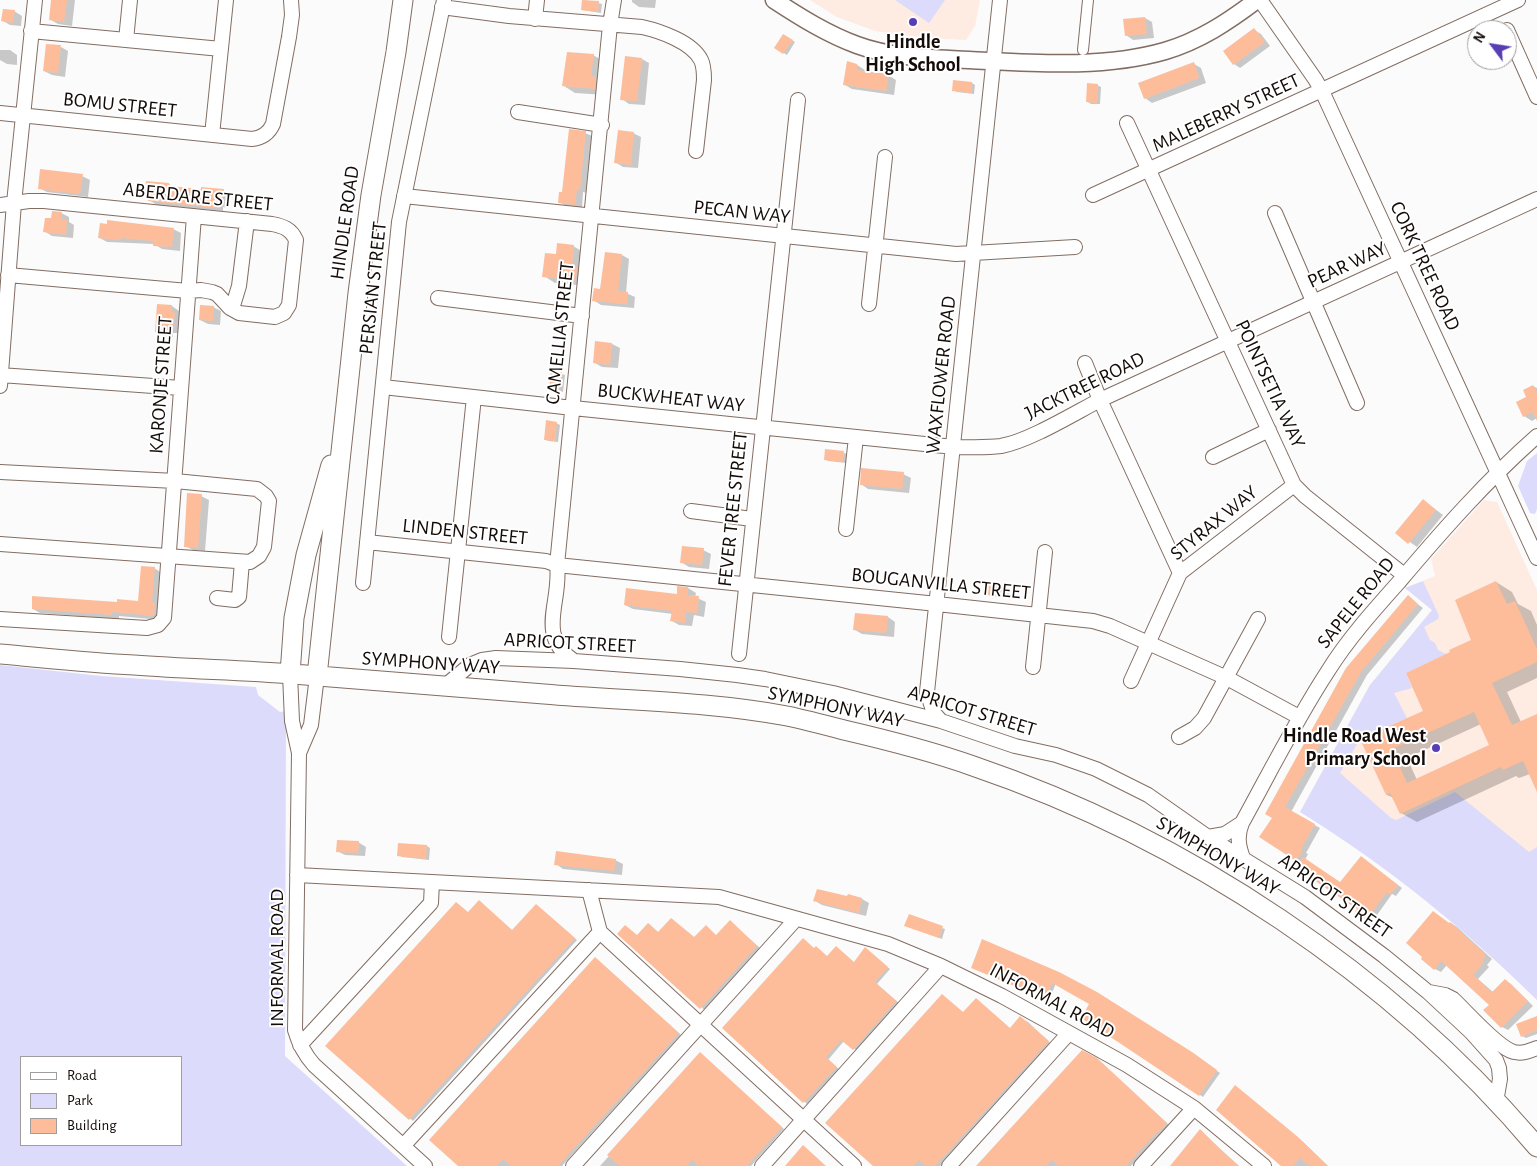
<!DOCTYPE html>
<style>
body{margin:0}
#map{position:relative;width:1537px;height:1166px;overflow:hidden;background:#fbfbfb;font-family:"Alegreya Sans",sans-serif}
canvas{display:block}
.legend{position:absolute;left:20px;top:1056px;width:162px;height:90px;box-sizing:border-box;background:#fff;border:1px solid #a19d9c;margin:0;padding:6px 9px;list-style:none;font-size:15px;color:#130b07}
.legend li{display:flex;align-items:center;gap:10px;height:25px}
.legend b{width:25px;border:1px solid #a19d9c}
.north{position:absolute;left:1467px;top:20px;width:50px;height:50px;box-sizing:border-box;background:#fff;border:1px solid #a19d9c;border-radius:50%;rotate:301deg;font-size:14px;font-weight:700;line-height:20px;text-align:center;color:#130b07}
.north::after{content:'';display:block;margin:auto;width:18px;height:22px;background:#583db5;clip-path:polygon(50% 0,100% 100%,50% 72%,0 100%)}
</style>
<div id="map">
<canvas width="1537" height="1166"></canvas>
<ul class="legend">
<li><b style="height:6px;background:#fff"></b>Road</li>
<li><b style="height:14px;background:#dddbfc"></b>Park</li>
<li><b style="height:14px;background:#fdbd9a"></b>Building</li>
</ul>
<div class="north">N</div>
</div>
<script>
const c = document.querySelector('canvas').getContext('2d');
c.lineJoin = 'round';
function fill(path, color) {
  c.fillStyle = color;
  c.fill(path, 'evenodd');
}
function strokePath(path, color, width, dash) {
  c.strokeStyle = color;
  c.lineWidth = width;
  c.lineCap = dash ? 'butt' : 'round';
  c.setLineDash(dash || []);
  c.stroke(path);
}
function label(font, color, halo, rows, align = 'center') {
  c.font = font + ' "Alegreya Sans",sans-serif';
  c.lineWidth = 4;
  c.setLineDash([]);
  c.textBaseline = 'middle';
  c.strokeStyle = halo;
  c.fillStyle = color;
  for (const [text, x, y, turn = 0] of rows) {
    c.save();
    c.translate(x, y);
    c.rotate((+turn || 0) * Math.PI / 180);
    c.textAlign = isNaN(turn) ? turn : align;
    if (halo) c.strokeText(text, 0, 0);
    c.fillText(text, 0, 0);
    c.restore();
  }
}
fill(new Path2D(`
 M810 0H980L975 26 966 40 926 38 875 31 837 17Z
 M1484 500 1497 502 1537 590V1000L1508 972 1431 903 1341 837 1300 812 1370 685 1432 610 1405 588 1435 576 1431 559Z`), '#feebe1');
fill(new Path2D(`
 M895 0H945L929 23Z
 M1537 453V509L1535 514 1530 513 1518 486 1527 461Z
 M1423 581 1439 616 1438 619 1424 627 1430 640 1435 643 1438 650 1446 654 1406 673 1412 688 1394 693 1407 718 1360 739 1340 773 1391 818 1396 820 1455 792 1529 852 1537 847V1000C1465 929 1386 865 1300 812L1370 685 1432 610 1405 588Z
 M0 665 101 676 256 687 258 695 280 712 286 711 285 1056 407 1166H0ZM21 1057H181V1145H21Z`), '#dddbfc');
fill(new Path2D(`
 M53 0H75L72 26 58 24 51 20Z
 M584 0 602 4 601 13 582 10Z
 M632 0H656L655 8 639 7 632 2Z
 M14 11 22 16 21 26 10 25 3 21Z
 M1145 18 1152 22 1154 38 1133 40 1126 35Z
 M1254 30 1261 34 1270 46 1240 68 1234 64Z
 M784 35 795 42 787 55 776 48Z
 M61 47 68 51 65 77 52 75 44 71Z
 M0 50H10L17 55V65L7 64 0 60Z
 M593 55 605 62 606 95 575 93 564 86Z
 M642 59 649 63 645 105 629 104 622 99Z
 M1194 64 1201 68 1206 83 1152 103 1145 98Z
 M857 65 865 70 864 72 888 75 896 80 894 95 852 89 845 85Z
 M972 83 975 85 974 94 957 92 953 90Z
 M1097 85 1101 87 1100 104H1091L1088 102Z
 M585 133 592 136 587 193 583 192 582 208 566 206 559 202Z
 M633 133 641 137 638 168 623 167 615 162Z
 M82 176 90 180 88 197 47 192 39 188Z
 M169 184 175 188 223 191 231 195 229 208 223 207V211L157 205 149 200 150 193 146 191Z
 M61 213 69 217V222L74 225 73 238 52 236 44 231 52 219Z
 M173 229 181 233 180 251 162 249 154 244 107 242 100 238Z
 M573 246 585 253 588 286 555 283 544 276 557 255Z
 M622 255 629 259 626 293 635 297 634 308 601 305 593 300 602 290Z
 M172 306 179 311V316L182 318 181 333H173V337L164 336 156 332Z
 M213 307 221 311 220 325 208 324 200 320Z
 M597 343 612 344 620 348 618 368 602 367 595 363Z
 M552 371 565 375 563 392 550 388Z
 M1533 386 1537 388V418L1532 421 1524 416 1528 398Z
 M556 423 560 425 558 442 548 441 545 439Z
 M826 451 844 453 847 454 846 463 828 461 825 459Z
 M903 474 911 478 909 493 868 489 861 484Z
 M201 496 209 500 205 551 193 550 185 546Z
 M1423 500 1443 515 1417 547 1397 533Z
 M703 550 711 554 709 569 689 567 681 562Z
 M154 568 162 573 161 620 119 616V619L40 613 33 609 139 602Z
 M1496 582 1512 592 1518 604 1531 611 1537 625V678L1507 692 1521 722 1537 715V788L1530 774 1519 778 1516 776 1417 822 1401 813 1394 798 1387 795 1362 740 1425 711 1451 653 1472 640ZM1481 724 1491 746 1417 780 1407 758Z
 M1006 587 1010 589 1009 598 991 596 987 594Z
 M679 588H688L696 593 695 597 706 602 704 617 694 615 692 626 679 625 672 621 673 614 633 609 625 605 678 595Z
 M1408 597 1423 608 1367 675 1291 812 1320 828 1306 853 1308 854 1305 860 1341 883 1366 861 1402 888 1396 896 1392 894 1372 922 1367 919 1359 909 1300 862 1261 837 1274 817 1267 813Z
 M888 617 895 622 894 637 862 634 855 630Z
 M358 842 366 847 365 856 345 855 337 851Z
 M427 846 430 848 429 860 402 857 399 855Z
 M615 860 623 864 622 875 563 869 556 864Z
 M862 899 869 903 866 916 822 905 815 901Z
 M482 904 513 931 539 907 577 940 413 1121 327 1046 468 913Z
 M1433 912 1450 924 1451 923 1457 927 1492 959 1487 965 1489 967 1478 979 1493 992 1505 980 1511 984 1533 1006 1508 1030 1502 1027 1485 1010 1490 1005 1447 965 1441 972 1435 969Z
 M672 919 695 938 717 936 733 924 760 948 704 1010 638 936 649 924 659 933Z
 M906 926 942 928 945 929 942 939Z
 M982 941 1196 1056 1220 1073 1203 1097 1119 1041 1091 1004 1056 983 1050 998 1031 987 1028 991 976 969Z
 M815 949 828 957 854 963 868 951 890 969 877 984 899 1003 857 1051 844 1041 828 1060 839 1069 807 1104 723 1028Z
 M599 961 681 1035 562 1166H460Z
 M964 1013 1010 1029 1020 1018 1028 1022 1051 1044 940 1166H875Z
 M1537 1017V1034L1526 1038 1522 1036Z
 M700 1054 784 1129 751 1166H600Z
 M1100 1062 1169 1125 1131 1166H979Z
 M1203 1133 1239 1166H1171Z
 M1302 1141 1328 1166H1282Z`), '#0003');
fill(new Path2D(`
 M51 0H67L64 22 49 20Z
 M582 0 599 1 598 12 581 10Z
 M3 9 15 10 13 23 1 21Z
 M1145 17 1147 34 1125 36 1123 19Z
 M1254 28 1265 42 1233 65 1223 51Z
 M783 34 793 40 783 54 774 48Z
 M46 44 61 45 58 73 43 71Z
 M567 52 594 54 591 76 596 77 595 89 562 86Z
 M625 56 642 58 637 101 620 100Z
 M847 61 857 64V70L889 74 886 91 843 85Z
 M1194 62 1199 78 1144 99 1138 83Z
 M953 80 972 82 971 93 952 91Z
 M1087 83 1098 84 1097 103 1086 102Z
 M569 129 586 131 580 190 577 189 575 205 558 203 559 192H562Z
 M618 130 634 132 631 165 614 163Z
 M40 169 83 174 80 194 38 189Z
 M146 181 169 183V186L201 189V187L224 189 222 204H216L215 208 148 201 149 192H145Z
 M52 211 62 212 61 219 67 220 66 235 43 232 45 218H51Z
 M107 220 174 228 172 247 153 246V241L121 238V240L98 238 100 223 107 224Z
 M557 243 574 245 572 267H577L576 280 542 277 545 253 556 254Z
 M605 252 622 254 618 291 628 292 627 304 592 301 594 288 600 289Z
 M157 304 172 305V312H175L173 330 166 329V333L155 332Z
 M200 305 214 306 213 321 199 320Z
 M595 341 612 343 610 365 593 363Z
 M551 370 562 371 560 390 549 389Z
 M1533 385 1537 392V421L1533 412 1523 417 1516 402 1526 397 1523 390Z
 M546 420 557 422 555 441 544 440Z
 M825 449 844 451 843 462 824 460Z
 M861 468 904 472 902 489 860 485Z
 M187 493 202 494 198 548 184 547Z
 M1423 499 1436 510 1408 544 1395 533Z
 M682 546 704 548 702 565 680 563Z
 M141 566 155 567 152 602 155 603 154 616 112 612V615L32 609V596L117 602V599L138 601Z
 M1496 581 1507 604 1515 601 1537 649V662L1492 683 1512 725 1537 714V792L1523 761 1503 770 1501 767 1400 814 1390 793 1386 795 1360 739 1423 711 1406 673 1450 652 1449 650 1471 640 1455 600ZM1474 712 1489 745 1407 783 1392 749Z
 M987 584 1007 586 1005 597 986 595Z
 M677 586 688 587V595L699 596 697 613 686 612 685 623 670 621 672 611 624 605 626 588 677 594Z
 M1408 595 1418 604 1361 672 1285 807 1315 824 1301 849 1303 850 1296 861 1259 837 1272 818 1265 814 1346 668Z
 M855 613 888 616 886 633 853 630Z
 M337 840 359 841 358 853 336 852Z
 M398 843 427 845 426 859 397 856Z
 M556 851 616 859 614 871 554 865Z
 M1361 856 1398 885 1390 895 1387 892 1366 920 1355 912 1357 909 1296 868 1303 857 1340 882Z
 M817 889 847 896 848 894 862 898 859 913 813 901Z
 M479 900 512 930 536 904 575 938 409 1120 325 1046 456 902 468 912Z
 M1433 911 1449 923 1450 922 1486 955 1482 960 1484 962 1473 975 1492 992 1505 979 1528 1001 1501 1028 1483 1010 1489 1005 1441 961 1434 970 1421 959 1422 957 1406 943Z
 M909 914 943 926 939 938 904 926Z
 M671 918 694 937 706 925 716 935 730 920 757 946 700 1009 617 934 625 925 637 935 648 923 658 932Z
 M803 938 814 948 816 946 827 956 836 946 854 962 865 947 888 967 875 982 896 1001 853 1050 841 1040 826 1057 837 1067 803 1103 722 1028Z
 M982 939 1059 972 1097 992 1192 1052 1217 1070 1199 1096 1118 1042 1081 1018 1089 1004 1052 983 1046 998 1027 986 1024 990 971 968Z
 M595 957 679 1033 558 1166H511L503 1159 496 1166H458L429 1140Z
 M942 994 963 1012 976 998 1010 1028 1020 1016 1049 1041 935 1166H926L919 1160 913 1166H873L825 1123Z
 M1537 1016V1030L1521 1037 1516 1024Z
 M1082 1050 1097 1058 1167 1123 1158 1133 1157 1132 1126 1166H1059L1052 1160 1046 1166H976Z
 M700 1052 782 1127 747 1166H699L692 1160 687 1166H620L607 1155Z
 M1235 1085 1298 1137 1328 1166H1309L1300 1158 1293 1166H1281L1216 1110Z
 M1200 1129 1224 1153 1239 1166H1170Z
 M803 1145 826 1166H785Z`), '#fdbd9a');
const pedestrian = new Path2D(`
 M1083 50 1088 0`);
const minor = new Path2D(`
 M1260 0 1315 79 1322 91 1537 558
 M442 7 509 16 642 27C660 31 692 42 701 60 704 66 704 74 704 80L696 151
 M535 19 537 0
 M1507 30 1537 97
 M31 31 221 49
 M126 40 130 0
 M518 112 602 125
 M0 113 252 139C262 138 269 133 273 124L289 37 292 15 291 0
 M1127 123 1294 485 1305 496 1404 575
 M212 135 226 0
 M1093 195 1518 0
 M404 196 956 254 1075 247
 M0 205 29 201H44L272 224C283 226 291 229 296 240L289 305 284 313 275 317 239 313 230 308 217 294 212 292 201 290 188 291 8 275
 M1275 213 1357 403
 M438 298 582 316
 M869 304 885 157
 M232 309 239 286 247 221
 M1085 363 1100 400 1180 573
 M0 375 181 388
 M0 386 14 203 35 0
 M383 387 573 408 954 447C970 447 985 448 1001 446 1029 441 1073 414 1100 400L1537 199
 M1213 457 1269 430
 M0 472 175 481 257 489 266 496 269 501 264 547 259 556 250 562 0 544
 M691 511 752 519
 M846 529 856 437
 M367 542 546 561 557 565 937 604 1093 621 1110 626 1227 678 1299 717
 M363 583 399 222 444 0
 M217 598 235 600 239 597 242 562
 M0 619 147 628 158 625 164 618 194 216
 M449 637 474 397
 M739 654 798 100
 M574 661C535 635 562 602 557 565L610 25 614 0
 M1033 667 1045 552
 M290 674 292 721 299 753 295 1030C299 1044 305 1055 314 1065L425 1166
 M1131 681 1180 573 1294 485
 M445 686 470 665 482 660 496 658 574 661 680 669 737 675 765 679 833 693 941 721 1015 746 1056 755 1096 769 1148 795 1208 837 1305 897 1384 956 1428 992 1471 1032 1496 1060 1499 1068 1500 1079 1496 1102
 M941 721 934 713 927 692C953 462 976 231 1000 0
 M1179 737 1195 728 1204 718 1258 619
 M299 753 311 725 317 676
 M1208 837 1225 834 1242 823
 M1243 858C1238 845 1237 835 1242 823 1270 772 1296 720 1328 671 1348 639 1374 610 1399 582 1442 531 1487 480 1537 436
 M297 875 719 897 888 944 941 966 1002 996 1127 1065 1194 1108 1264 1166
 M589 890 600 932 854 1166
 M1429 992 1445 995 1453 999C1467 1012 1498 1048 1514 1052 1523 1054 1529 1051 1537 1048
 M300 1045 431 903 432 882
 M403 1146 600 932
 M573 1166 796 919
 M762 1166 941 966
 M949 1166 1069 1033
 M1141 1166 1194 1108`);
const tertiary = new Path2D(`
 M774 0C800 17 827 34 857 45 892 58 932 58 969 60 1033 63 1102 69 1165 51 1199 41 1228 22 1257 0`);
const secondary = new Path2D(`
 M0 654C45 658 89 663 134 665 187 669 240 670 293 674 377 681 461 687 544 694 625 701 707 701 787 716 806 720 825 725 844 730 887 740 931 751 973 766 1185 838 1393 976 1537 1147
 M290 674 294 618 306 555 331 465
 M317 676 358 293 371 195 396 52 403 0`);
strokePath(pedestrian, '#826d62', 12);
strokePath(minor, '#826d62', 16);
strokePath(tertiary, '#826d62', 19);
strokePath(secondary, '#826d62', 21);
strokePath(pedestrian, '#fff', 10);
strokePath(minor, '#fff', 14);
strokePath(tertiary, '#fff', 16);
strokePath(secondary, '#fff', 19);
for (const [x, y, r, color] of [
 [913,22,5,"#583db5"],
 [1436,748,5,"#583db5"]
]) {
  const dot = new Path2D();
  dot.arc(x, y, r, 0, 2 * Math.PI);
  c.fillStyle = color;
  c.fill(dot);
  strokePath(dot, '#fff', 2);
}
label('bold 20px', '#130b07', '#fff', [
 ["Hindle",913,42],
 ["High School",913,65],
 ["Hindle Road West",1426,736,"right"],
 ["Primary School",1426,759,"right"]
]);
label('20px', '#130b07', '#fff', [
 ["BOMU STREET",120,105,6],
 ["MALEBERRY STREET",1226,113,-25],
 ["ABERDARE STREET",198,197,6],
 ["PECAN WAY",742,212,6],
 ["HINDLE ROAD",345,223,-82],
 ["PEAR WAY",1347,265,-25],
 ["CORK TREE ROAD",1425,266,65],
 ["PERSIAN STREET",373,288,-84],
 ["CAMELLIA STREET",560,333,-84],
 ["WAXFLOWER ROAD",941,375,-84],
 ["POINTSETIA WAY",1270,384,65],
 ["KARONJE STREET",161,385,-86],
 ["JACKTREE ROAD",1085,386,-26],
 ["BUCKWHEAT WAY",671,398,6],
 ["FEVER TREE STREET",733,509,-84],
 ["STYRAX WAY",1214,523,-39],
 ["LINDEN STREET",465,532,6],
 ["BOUGANVILLA STREET",941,584,6],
 ["SAPELE ROAD",1356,603,-51],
 ["APRICOT STREET",570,643,3],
 ["SYMPHONY WAY",431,663,4],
 ["SYMPHONY WAY",836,707,12],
 ["APRICOT STREET",972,711,17],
 ["SYMPHONY WAY",1218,856,30],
 ["APRICOT STREET",1335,896,35],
 ["INFORMAL ROAD",277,958,-90],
 ["INFORMAL ROAD",1052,1001,28]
]);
</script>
